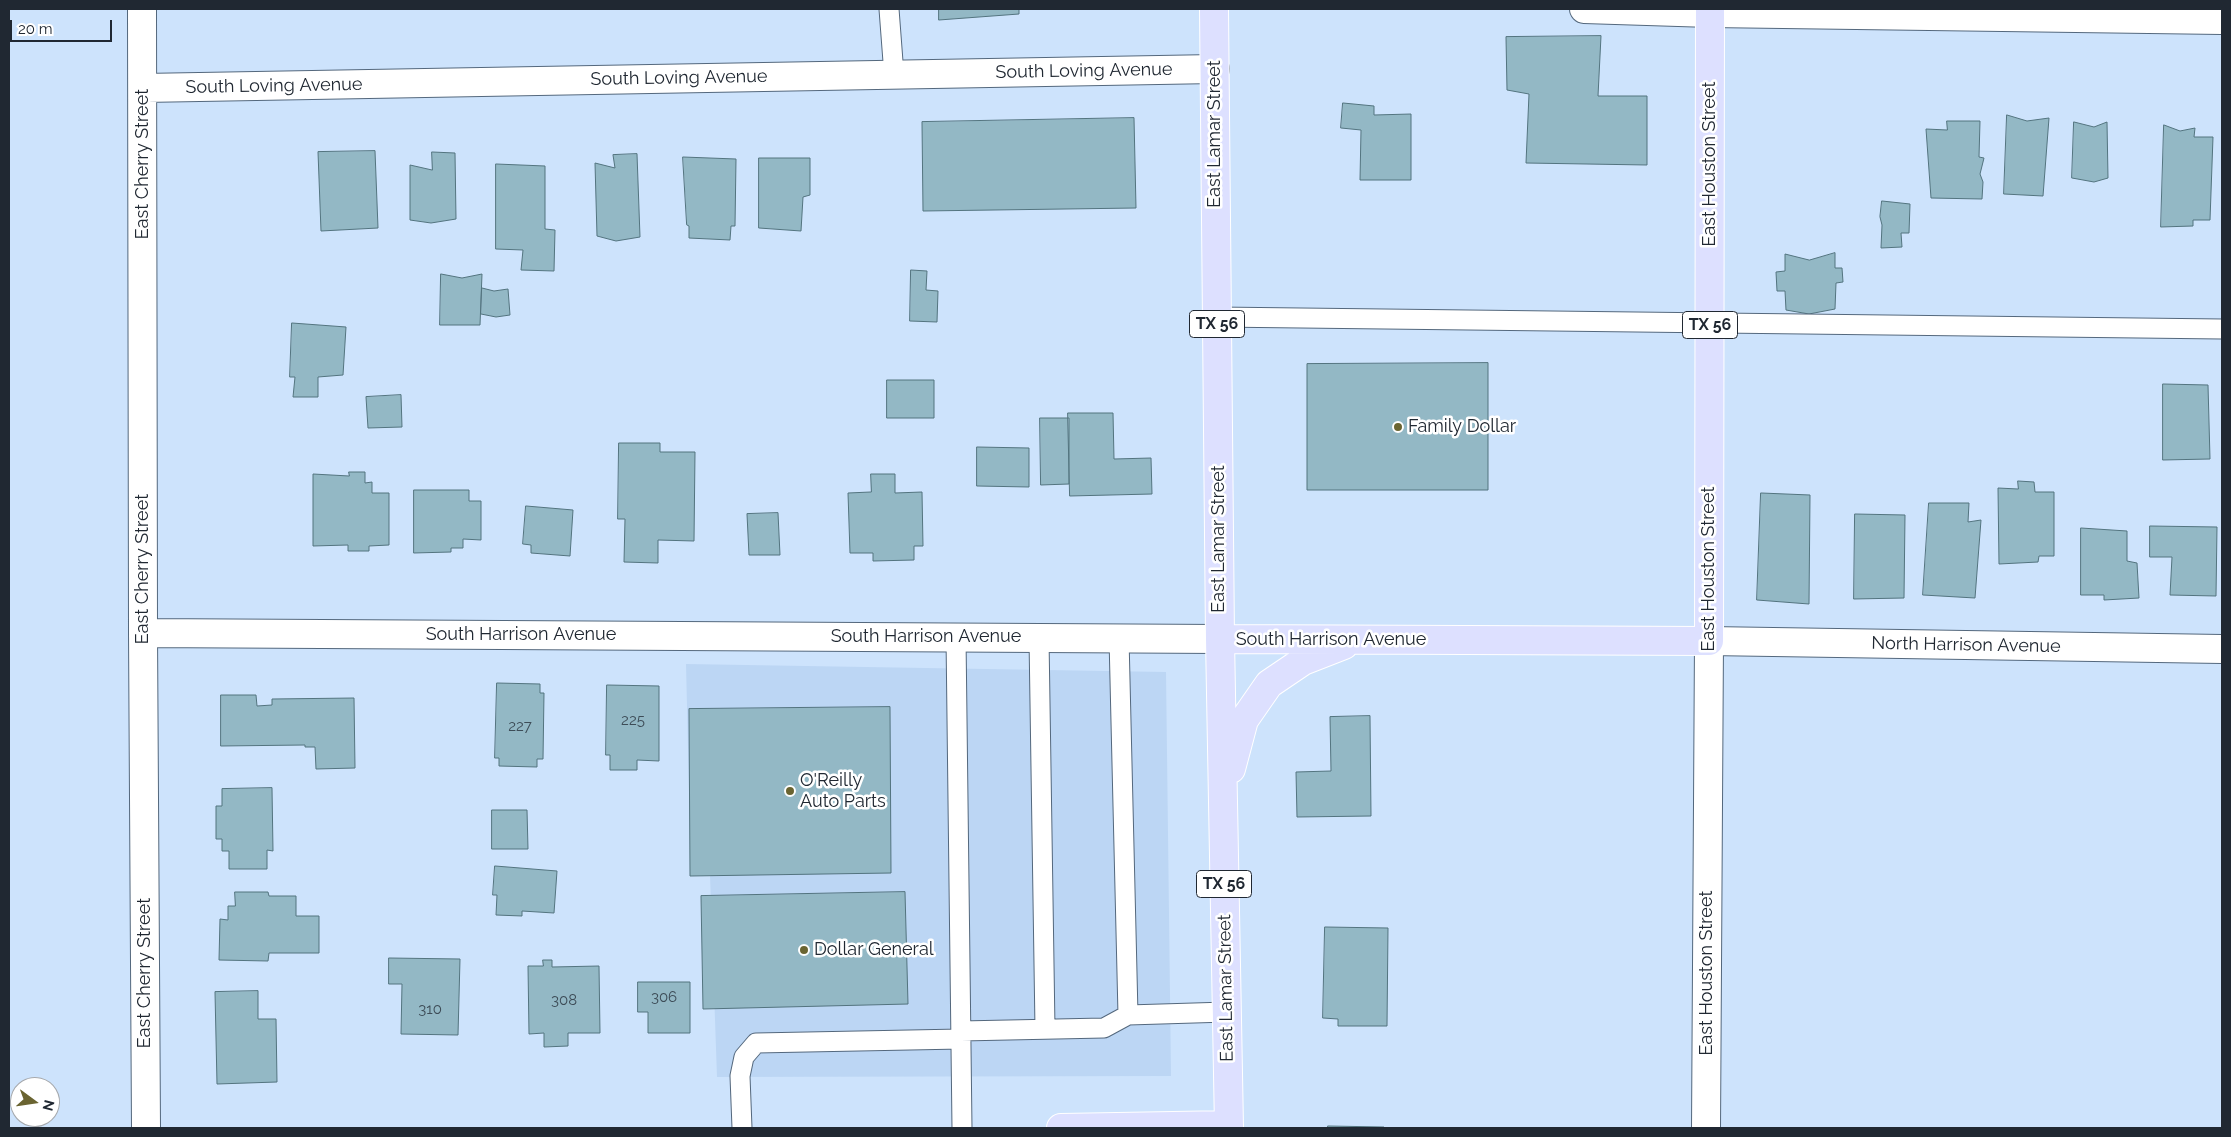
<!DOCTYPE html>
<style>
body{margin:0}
#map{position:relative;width:2231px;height:1137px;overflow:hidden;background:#cde3fc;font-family:Raleway,sans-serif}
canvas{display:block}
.frame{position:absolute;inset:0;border:10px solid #202832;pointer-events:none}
.north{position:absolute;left:10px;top:1077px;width:50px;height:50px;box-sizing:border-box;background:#fff;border:1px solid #a6a9ad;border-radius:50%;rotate:104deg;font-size:14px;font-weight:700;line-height:20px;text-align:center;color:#202832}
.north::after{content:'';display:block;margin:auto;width:18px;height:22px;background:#6a6431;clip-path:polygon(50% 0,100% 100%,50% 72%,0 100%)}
.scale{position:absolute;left:10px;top:20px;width:102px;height:22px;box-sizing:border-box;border:2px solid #202832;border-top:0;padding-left:6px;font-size:15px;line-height:18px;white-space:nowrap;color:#202832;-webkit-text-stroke:4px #fff;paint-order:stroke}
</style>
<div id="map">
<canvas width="2231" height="1137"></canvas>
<div class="frame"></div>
<div class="north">N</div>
<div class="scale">20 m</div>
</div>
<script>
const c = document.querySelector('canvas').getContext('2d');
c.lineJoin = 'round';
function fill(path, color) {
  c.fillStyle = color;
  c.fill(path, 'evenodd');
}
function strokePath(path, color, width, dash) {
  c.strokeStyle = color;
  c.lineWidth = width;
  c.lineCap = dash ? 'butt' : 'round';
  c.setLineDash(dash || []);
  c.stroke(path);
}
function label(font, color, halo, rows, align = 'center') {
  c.font = font + ' Raleway,sans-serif';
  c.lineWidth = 5;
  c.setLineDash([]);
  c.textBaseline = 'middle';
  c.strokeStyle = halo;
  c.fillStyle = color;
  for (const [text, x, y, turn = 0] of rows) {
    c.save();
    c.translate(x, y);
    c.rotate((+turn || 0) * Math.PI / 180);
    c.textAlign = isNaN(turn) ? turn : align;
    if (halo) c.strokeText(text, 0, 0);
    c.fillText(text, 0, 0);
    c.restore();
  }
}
fill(new Path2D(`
 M686 664 1166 672 1171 1076 717 1077 710 875 691 874Z`), '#bcd6f4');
const building = new Path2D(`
 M939 9H1019V14L939 20Z
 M1601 36 1598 96H1647V165L1526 163 1529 94 1507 90 1506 37Z
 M1343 103 1374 106V115L1411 114V180H1360L1361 130 1341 128Z
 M2007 115 2027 121 2049 118 2043 196 2004 194Z
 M1134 118 1136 208 923 211 922 122Z
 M1947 121H1980L1979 157 1984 158 1980 174 1983 182 1982 199 1931 198 1926 129 1947 130Z
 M2074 122 2094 127 2107 122 2108 178 2094 182 2072 178Z
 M2164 125 2180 131 2195 128 2194 137H2213L2210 220H2193V226L2161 227Z
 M375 151 378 228 321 231 318 152Z
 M432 152 455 153 456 219 431 223 410 220V165L432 170Z
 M637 154 640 237 616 241 597 236 595 163 615 168 613 155Z
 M683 157 736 159 735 226H731L730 240 689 238V226L687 225Z
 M759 158H810V195L803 197 801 231 759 228Z
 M496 164 545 166V229L555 230 554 271 521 270 523 250 496 249Z
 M1882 201 1910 204 1909 233H1901L1902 247 1881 248 1882 225 1880 217Z
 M1835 253V268H1842L1843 282 1836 283 1835 309 1809 314 1786 310 1785 291H1777L1776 272 1785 271V254L1809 260Z
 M911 270 927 271 926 290 938 291 937 322 910 321Z
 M441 274 462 278 482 274 480 325H440Z
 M482 288 494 291 508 289 510 315 496 317 481 314Z
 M292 323 346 327 343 375 318 377V397H293L295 377H290Z
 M1488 363V490H1307V364Z
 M887 380H934V418H887Z
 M2163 384 2208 385 2210 459 2163 460Z
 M401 395 402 427 368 428 366 397Z
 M1068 413H1113L1114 459 1151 458 1152 494 1070 496Z
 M1040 418H1069V484L1041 485Z
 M619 443H660V452H695L694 541 658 540V563L624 562 625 519H618Z
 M977 447 1029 448V487L977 486Z
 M349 472H365V483L372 482V493H389V545L369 546V551H348V545L313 546V474L349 476Z
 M871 474H895V493L922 492 923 546H914V560L873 561V553H850L848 493 871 492Z
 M2018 481 2034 482 2035 492H2054V556H2039L2038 562 1999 564 1998 488 2018 489Z
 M414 490H469V501H481V540L463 539V548H451V552L414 553Z
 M1761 493 1810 495 1809 604 1757 600Z
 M1929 503H1969L1968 522 1981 520 1975 598 1923 595Z
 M526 506 573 510 570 556 531 553V545L523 544Z
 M778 513 780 555H749L747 514Z
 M1855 514 1905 515 1904 598 1854 599Z
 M2150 526 2217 527 2216 596 2170 595 2172 557H2150Z
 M2081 528 2127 531V561L2137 563 2139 598 2104 600V595H2081Z
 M497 683 540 684V693H544L543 759H537V767L499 766V758H495Z
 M607 685 659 686V761L637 760V770H610V755H606Z
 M221 695H256L257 706 272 705V699L354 698 355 768 316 769 315 747H305V745L221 746Z
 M890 707 891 873 690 876 689 709Z
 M1370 716 1371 816 1297 817 1296 772 1331 771 1330 717Z
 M272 788 273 851 267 850V869H229V851H222V839H216V806H222V789Z
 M492 810H527L528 849H492Z
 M495 866 557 871 554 913 522 911V916L496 915 497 895H493Z
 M235 892H268L269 896H296V916H319V953H269L268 961 219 960 220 919 228 920V906H235Z
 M905 892 908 1004 703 1009 701 896Z
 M1325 927 1388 928 1387 1026H1338V1019L1323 1018Z
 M389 958 460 959 458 1035 401 1034 402 984H389Z
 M543 960H552V967L599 966 600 1033H568V1046L544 1047V1033L529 1034 528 966H543Z
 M638 982H690V1033H648V1012H638Z
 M258 991V1019H276L277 1082 217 1084 215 992Z
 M1328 1126 1384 1127V1128H1328Z`);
fill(building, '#93b8c5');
strokePath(building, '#53747f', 1);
const lane = new Path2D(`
 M889 9 894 75
 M1217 317 2222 329
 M956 637 962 1128
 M1039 638 1045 1029
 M1119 638 1128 1015
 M961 1031 1104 1028 1128 1015 1227 1012
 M742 1128 740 1076 744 1057 756 1043 961 1039`);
const street = new Path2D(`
 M142 9 143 633 146 1128
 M1584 9 1710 13 2222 20
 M143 88 1215 69
 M143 633 1220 639
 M1706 1128 1709 641 2222 649`);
const primary = new Path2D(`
 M1214 9 1220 639 1229 1128
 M1220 639 1709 641 1710 9
 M1231 769 1244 720 1269 684 1303 661 1344 645
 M1061 1128 1229 1125`);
strokePath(lane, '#54687d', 21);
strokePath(street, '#54687d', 30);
strokePath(primary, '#fff', 30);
strokePath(lane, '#fff', 19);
strokePath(street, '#fff', 28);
strokePath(primary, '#dde0ff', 28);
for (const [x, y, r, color] of [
 [1398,427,5,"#6a6431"],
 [790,791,5,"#6a6431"],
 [804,950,5,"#6a6431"]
]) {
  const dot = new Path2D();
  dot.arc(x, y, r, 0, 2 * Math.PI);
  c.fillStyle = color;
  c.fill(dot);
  strokePath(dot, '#fff', 2);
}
label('15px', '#3d4c57', null, [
 ["225",633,720],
 ["227",520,726],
 ["306",664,997],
 ["308",564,1000],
 ["310",430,1009]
]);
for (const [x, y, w] of [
 [1217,324,55],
 [1710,325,55],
 [1224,884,55]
]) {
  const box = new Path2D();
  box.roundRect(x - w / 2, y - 13.5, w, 27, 4);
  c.fillStyle = '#fff';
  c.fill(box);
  strokePath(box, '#202832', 1);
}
label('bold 16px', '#202832', null, [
 ["TX 56",1217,324],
 ["TX 56",1710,325],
 ["TX 56",1224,884]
]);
label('18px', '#202832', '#fff', [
 ["South Loving Avenue",1084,71,-1],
 ["South Loving Avenue",679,78,-1],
 ["South Loving Avenue",274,86,-1],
 ["East Lamar Street",1215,134,-90],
 ["East Cherry Street",143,164,-90],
 ["East Houston Street",1710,164,-90],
 ["East Lamar Street",1219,539,-90],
 ["East Cherry Street",143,569,-90],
 ["East Houston Street",1709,569,-90],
 ["South Harrison Avenue",521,635],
 ["South Harrison Avenue",926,637],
 ["South Harrison Avenue",1331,640],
 ["North Harrison Avenue",1966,645,1],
 ["East Cherry Street",145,973,-90],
 ["East Houston Street",1707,973,-90],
 ["East Lamar Street",1226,988,-91]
]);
label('18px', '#202832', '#fff', [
 ["Family Dollar",1408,427],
 ["O'Reilly",800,781],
 ["Auto Parts",800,802],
 ["Dollar General",814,950]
], 'left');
</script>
